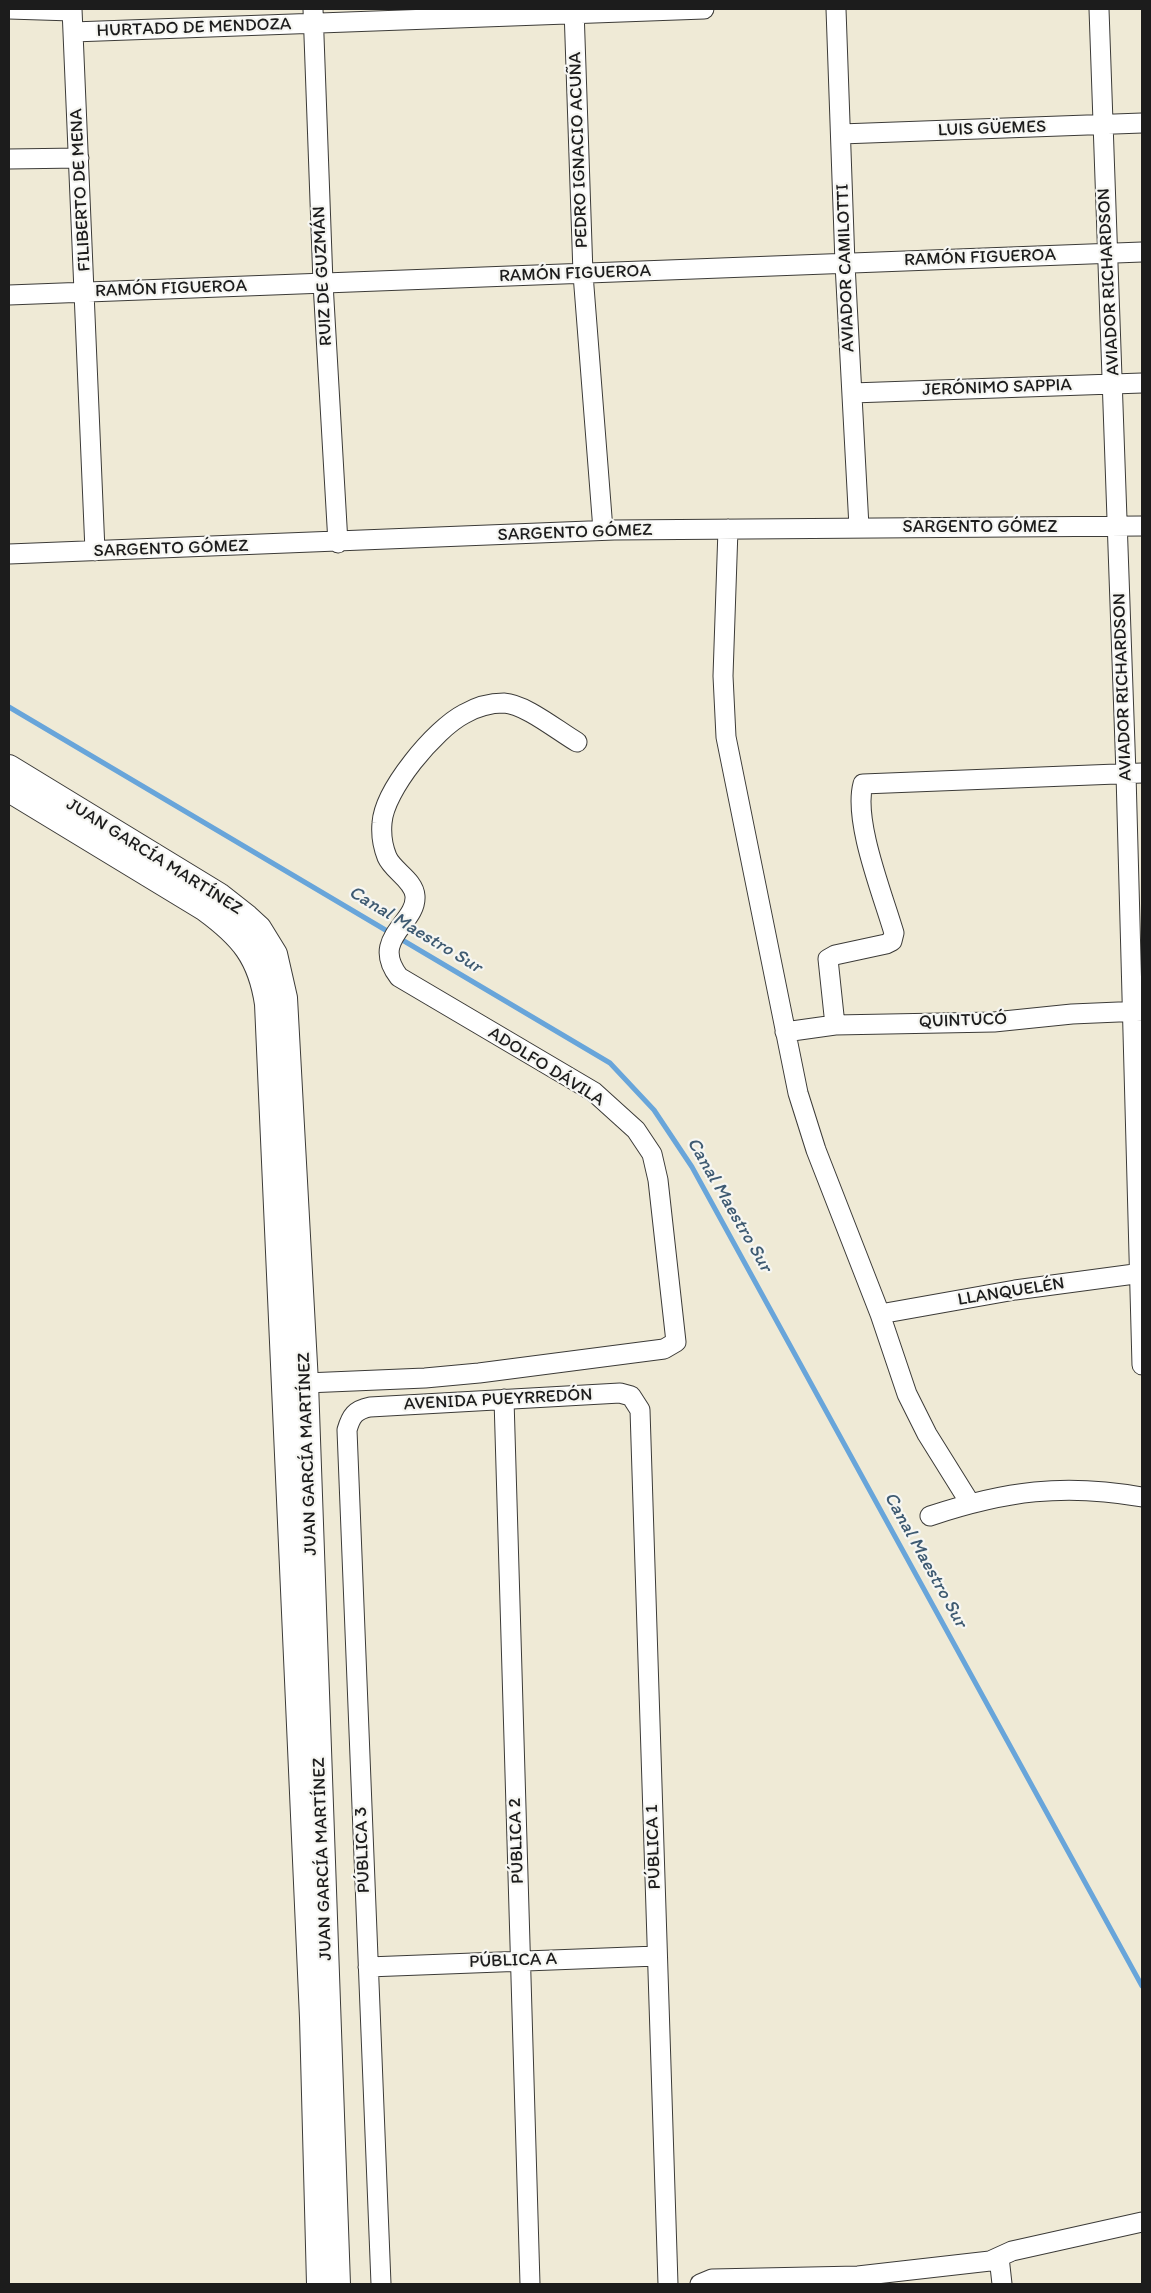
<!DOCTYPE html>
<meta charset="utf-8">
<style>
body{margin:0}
#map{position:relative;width:1151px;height:2293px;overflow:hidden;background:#efead6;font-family:Itim,sans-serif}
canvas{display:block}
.frame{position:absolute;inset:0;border:10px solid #1c1c1c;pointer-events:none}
</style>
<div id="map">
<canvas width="1151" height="2293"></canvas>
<div class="frame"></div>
</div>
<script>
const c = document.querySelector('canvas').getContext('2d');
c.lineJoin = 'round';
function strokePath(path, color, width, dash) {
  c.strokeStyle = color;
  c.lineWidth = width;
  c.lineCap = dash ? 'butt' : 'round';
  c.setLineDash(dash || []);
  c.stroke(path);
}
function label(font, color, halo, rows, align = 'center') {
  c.font = font + ' Itim,sans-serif';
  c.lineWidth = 4.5;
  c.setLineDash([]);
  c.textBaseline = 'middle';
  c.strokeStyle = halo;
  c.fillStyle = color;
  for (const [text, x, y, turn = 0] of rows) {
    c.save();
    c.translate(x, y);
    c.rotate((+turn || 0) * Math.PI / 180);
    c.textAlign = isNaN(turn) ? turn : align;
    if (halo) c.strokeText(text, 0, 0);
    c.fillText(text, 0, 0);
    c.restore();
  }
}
strokePath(new Path2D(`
 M9 707 610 1063 654 1110 692 1167 1142 1986`), '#68a5da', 5);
const minor = new Path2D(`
 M9 9 72 11
 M72 9 95 551
 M313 9 323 283 338 543
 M574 9 583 274 603 530
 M836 9 845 264 859 527
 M1099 9 1126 774 1142 1365
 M73 32 704 9
 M841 134 1142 123
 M9 159 79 158
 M9 295 1142 252
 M852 393 1142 383
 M728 529 723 676 726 737 798 1093 816 1150 880 1314 907 1394 927 1434 970 1503
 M9 554 614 530 1142 526
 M835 1025 828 959 835 955 886 944 892 941 894 933C883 895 853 821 863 784L1142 773
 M785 1032 835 1025 994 1022 1072 1014 1142 1011
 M880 1314 1015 1290 1142 1273
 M306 1383 425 1378 479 1373 664 1349 676 1342 658 1180 652 1154 636 1130 594 1092 399 977C369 938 417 924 415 896 414 880 393 871 387 857 383 847 381 834 382 823 384 790 435 729 464 714 476 707 489 703 504 703 525 704 558 731 577 742
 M504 1399 530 2284
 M930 1516C1005 1491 1064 1483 1142 1497
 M368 1967 657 1956
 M999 2257 1002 2284
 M381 2284 347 1430C351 1416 355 1410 370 1407L620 1393 631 1396 640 1410 668 2284
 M700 2284 712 2279 858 2276 990 2261 1012 2251 1142 2222`);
const major = new Path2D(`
 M9 767 219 895 247 917 259 928 275 954 285 998 306 1383 338 2284
 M9 790 205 909C242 936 260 957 267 1004L312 2018 319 2284`);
strokePath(minor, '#3c3b38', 21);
strokePath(major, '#3c3b38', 26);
strokePath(minor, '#fff', 19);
strokePath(major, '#fff', 24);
label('18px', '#1c1c1c', '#f6f6f2', [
 ["HURTADO DE MENDOZA",194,28,-2],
 ["LUIS GÜEMES",992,129,-2],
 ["PEDRO IGNACIO ACUÑA",579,150,-92],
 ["FILIBERTO DE MENA",81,190,-93],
 ["RAMÓN FIGUEROA",980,258,-2],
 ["AVIADOR CAMILOTTI",846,268,-92],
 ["RAMÓN FIGUEROA",575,274,-2],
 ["RUIZ DE GUZMÁN",323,276,-93],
 ["AVIADOR RICHARDSON",1109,282,-93],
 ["RAMÓN FIGUEROA",171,289,-2],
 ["JERÓNIMO SAPPIA",997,388,-2],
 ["SARGENTO GÓMEZ",980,527],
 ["SARGENTO GÓMEZ",575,533,-2],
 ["SARGENTO GÓMEZ",171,549,-2],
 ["AVIADOR RICHARDSON",1123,687,-92],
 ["JUAN GARCÍA MARTÍNEZ",154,857,32],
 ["QUINTUCÓ",963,1021,-2],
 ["ADOLFO DÁVILA",546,1067,32],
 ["LLANQUELÉN",1011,1292,-9],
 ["AVENIDA PUEYRREDÓN",498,1400,-3],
 ["JUAN GARCÍA MARTÍNEZ",308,1454,-92],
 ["PÚBLICA 2",517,1841,-92],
 ["PÚBLICA 1",654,1847,-92],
 ["PÚBLICA 3",363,1850,-92],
 ["JUAN GARCÍA MARTÍNEZ",323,1859,-92],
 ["PÚBLICA A",513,1961,-2]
]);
label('italic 19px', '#3e5a71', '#f6f6f2', [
 ["Canal Maestro Sur",415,930,31],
 ["Canal Maestro Sur",729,1205,60],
 ["Canal Maestro Sur",925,1560,61]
]);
</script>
